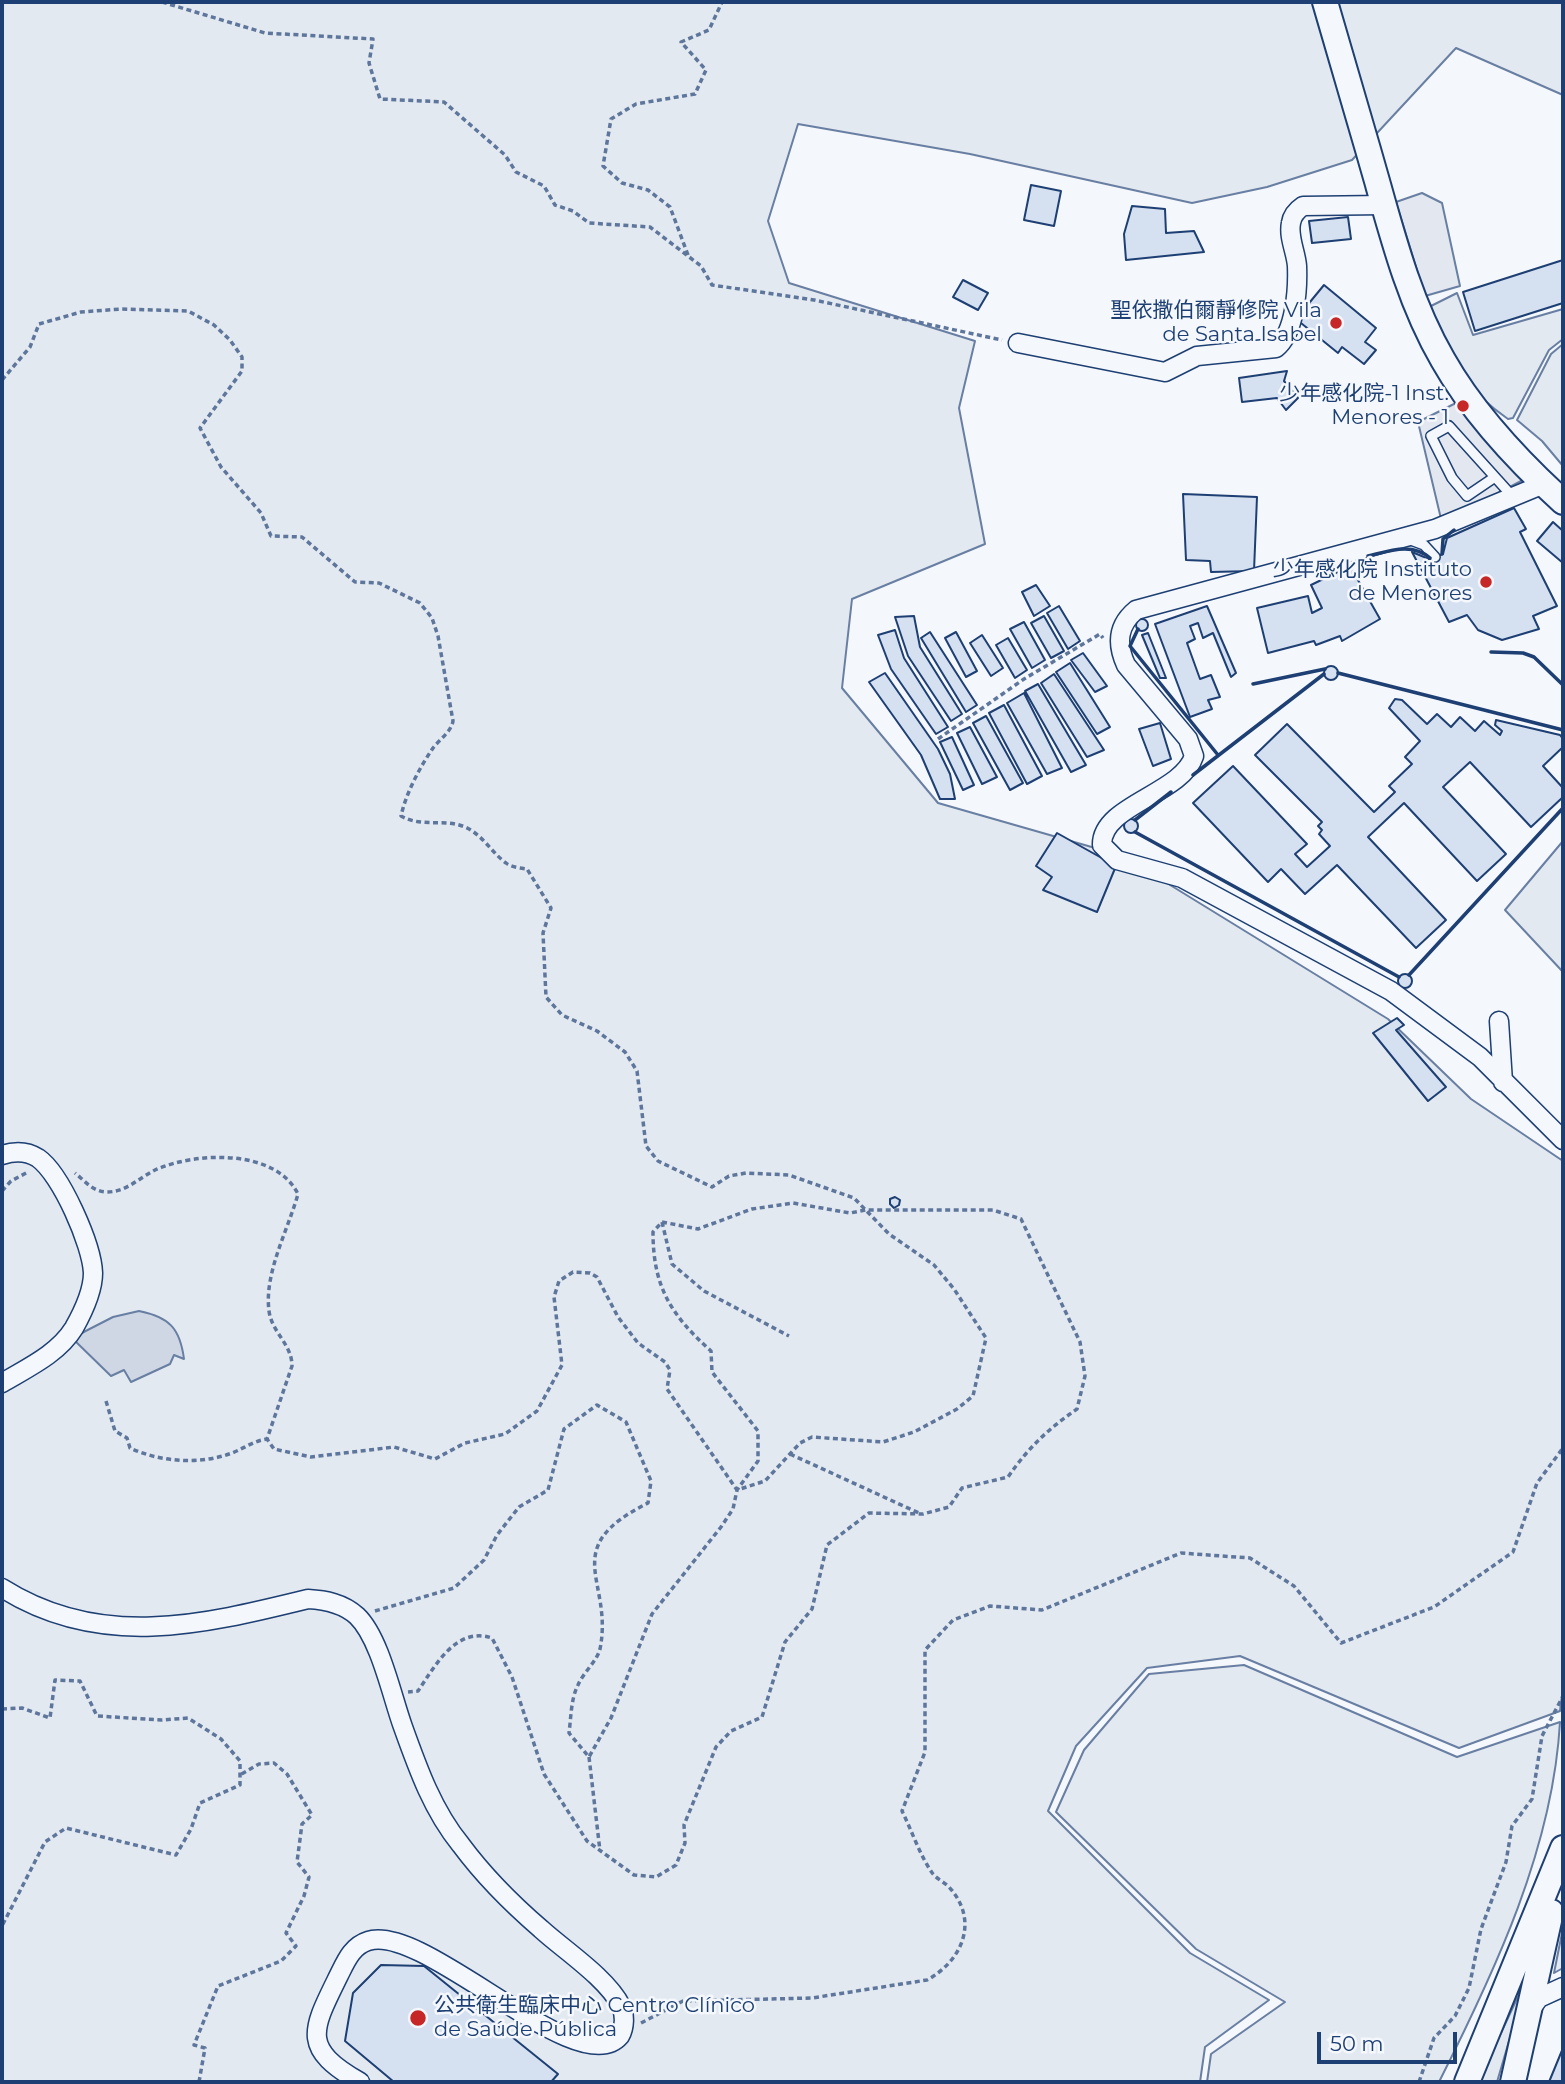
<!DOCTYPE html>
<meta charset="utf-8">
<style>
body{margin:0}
#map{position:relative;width:1565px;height:2084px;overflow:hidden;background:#f4f7fb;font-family:Montserrat,sans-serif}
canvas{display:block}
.frame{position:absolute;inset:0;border:4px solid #1d3f73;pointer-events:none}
.scale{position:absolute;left:1317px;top:2032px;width:140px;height:32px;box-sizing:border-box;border:4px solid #1d3f73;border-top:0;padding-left:9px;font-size:21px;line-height:24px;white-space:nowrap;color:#1d3f73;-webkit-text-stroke:5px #f4f7fb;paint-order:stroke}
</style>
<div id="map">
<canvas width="1565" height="2084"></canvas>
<div class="frame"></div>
<div class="scale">50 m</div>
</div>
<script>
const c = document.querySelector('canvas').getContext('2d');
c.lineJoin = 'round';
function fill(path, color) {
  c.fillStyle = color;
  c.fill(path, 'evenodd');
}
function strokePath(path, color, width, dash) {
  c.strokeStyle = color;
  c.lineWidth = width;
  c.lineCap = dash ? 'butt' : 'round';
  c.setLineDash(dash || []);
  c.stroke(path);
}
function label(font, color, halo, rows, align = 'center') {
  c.font = font + ' Montserrat,"Noto Sans SC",sans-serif';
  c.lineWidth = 5;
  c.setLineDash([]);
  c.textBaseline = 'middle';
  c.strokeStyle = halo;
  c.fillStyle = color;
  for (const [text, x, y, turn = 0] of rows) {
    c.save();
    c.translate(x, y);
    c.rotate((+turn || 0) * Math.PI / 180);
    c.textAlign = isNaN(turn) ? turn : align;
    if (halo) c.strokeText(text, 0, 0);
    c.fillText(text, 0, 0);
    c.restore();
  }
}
const green = new Path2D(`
 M2 2H1563V95L1456 48 1352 160 1267 187 1192 203 970 154 798 124 768 221 789 283 975 341 959 408 985 544 852 599 842 688 938 803 1123 856 1388 1019 1471 1099 1563 1161V1688L1560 1711 1459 1748 1240 1656 1147 1668 1076 1746 1048 1811 1190 1953 1269 2000 1205 2047 1200 2082H2Z
 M1457 293 1473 335 1563 309V339L1549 350 1513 418 1508 419C1459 385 1452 359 1427 308Z
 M1563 344V466L1542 441 1517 420 1551 354Z
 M1563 841V972L1505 910Z
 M1244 1665 1457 1757 1560 1722C1553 1848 1495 1971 1439 2082H1207L1211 2054 1285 2002 1196 1949 1056 1812 1084 1750 1149 1674Z
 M1563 1928V1968L1554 1973Z
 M1529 1973 1497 2082H1478Z`);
fill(green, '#e3e9f0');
strokePath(green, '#687fa3', 2);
const parking = new Path2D(`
 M1422 193 1442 203 1460 286 1425 296 1396 202Z
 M1456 403 1521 477V481L1442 523 1418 422Z`);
fill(parking, '#e3e8f0');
strokePath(parking, '#687fa3', 2);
const water = new Path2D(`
 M139 1311C169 1317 180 1328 184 1359L174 1355 170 1364 131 1382 124 1370 111 1376 72 1338 113 1317Z`);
fill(water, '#cfd7e4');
strokePath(water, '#687fa3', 2);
const building = new Path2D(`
 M1031 185 1061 191 1054 226 1024 220Z
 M1132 206 1165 209 1166 233 1194 231 1204 252 1126 260 1124 234Z
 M1348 217 1351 239 1312 243 1309 221Z
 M1563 260V303L1475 331 1463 292Z
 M963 280 988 293 978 310 953 297Z
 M1324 285 1376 328 1365 342 1376 350 1364 364 1342 347 1338 353 1296 319Z
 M1287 371 1284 381 1298 398 1286 410 1277 398 1242 402 1239 378Z
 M1183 494 1257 497 1254 571 1211 572 1210 561 1186 560Z
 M1514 508 1526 529 1520 532 1557 606 1533 616 1539 629 1502 640 1478 630 1467 615 1449 622 1412 552 1429 559 1443 554 1447 538Z
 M1553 522 1563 531V563L1537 541Z
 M1350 566 1380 619 1342 641 1340 636 1316 645 1314 641 1268 653 1257 608 1308 596 1312 613 1322 608 1311 585Z
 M1036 585 1050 606 1034 616 1022 592Z
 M1059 606 1080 641 1068 649 1047 613Z
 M1207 606 1236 673 1231 677 1213 633 1203 638 1198 623 1190 626 1195 639 1187 643 1200 679 1211 675 1220 697 1208 700 1212 709 1190 717 1155 624Z
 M914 616 920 647 962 714 951 721 908 656 895 617Z
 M1044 616 1064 651 1051 658 1031 623Z
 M1136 625a6 6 0 1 1 12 0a6 6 0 1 1-12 0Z
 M1024 622 1045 660 1032 668 1010 629Z
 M895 630 904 658 948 727 936 734 891 669 878 635Z
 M930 632 977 705 966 712 921 638Z
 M956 632 977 671 966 677 945 638Z
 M1148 633 1166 678H1160L1142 635Z
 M982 635 1003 668 991 676 970 643Z
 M1008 638 1027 670 1015 678 996 645Z
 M1083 653 1107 686 1095 692 1071 660Z
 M1070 663 1110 727 1097 734 1056 672Z
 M1324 673a7 7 0 1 1 14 0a7 7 0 1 1-14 0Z
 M885 673 938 749 950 774 955 799H940L921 755 869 682Z
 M1054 674 1104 750 1087 757 1041 683Z
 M1038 684 1086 765 1071 772 1025 691Z
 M1024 693 1062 768 1047 774 1007 703Z
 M1395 699 1402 700 1427 724 1437 714 1451 727 1460 717 1475 731 1484 721 1500 735 1502 731 1495 725 1496 720 1560 735 1563 739V747L1543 766 1563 788V797L1531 827 1470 762 1443 787 1506 854 1477 881 1404 803 1368 837 1446 920 1416 948 1337 865 1305 894 1281 869 1268 882 1193 803 1233 766 1307 844 1295 854 1307 867 1330 846 1319 834 1322 830 1318 826 1322 822 1255 755 1287 724 1374 812 1395 792 1389 786 1412 764 1405 757 1420 741 1389 708Z
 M1004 705 1042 776 1027 784 989 713Z
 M986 716 1023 783 1010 790 973 723Z
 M1160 723 1171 759 1153 766 1139 729Z
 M970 727 997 777 982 784 957 733Z
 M952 737 974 785 963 790 940 742Z
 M1124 826a7 7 0 1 1 14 0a7 7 0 1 1-14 0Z
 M1057 833 1116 866 1097 912 1043 890 1052 877 1036 866Z
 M1398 981a7 7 0 1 1 14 0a7 7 0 1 1-14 0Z
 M1397 1018 1404 1025 1396 1030 1446 1087 1428 1101 1373 1033Z
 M895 1197 900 1200 899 1205 894 1208 890 1204V1199Z
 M381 1965 424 1966 558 2074 551 2082H394L345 2041 353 1993Z
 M1563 2048V2082H1549Z`);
fill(building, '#d5e0f0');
strokePath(building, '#1d3f73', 2);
const service = new Path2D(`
 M1495 477 1467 496 1452 478 1431 436 1449 426 1513 497
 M1408 539 1424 545 1435 557`);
const minor = new Path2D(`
 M1018 343 1165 372 1197 356 1276 348C1295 333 1298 290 1297 266 1296 252 1288 237 1291 223 1292 216 1297 210 1303 206L1384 205
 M1544 484 1435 529 1136 610C1118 625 1116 643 1126 665L1188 739 1194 756C1182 794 1101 805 1102 845L1117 860 1182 878 1391 991 1480 1057 1563 1140
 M1499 1021 1503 1082
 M2 1155C14 1151 27 1151 38 1158 61 1174 92 1245 93 1273 93 1291 83 1312 74 1328 58 1354 27 1368 2 1383
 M2 1588C100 1650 202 1625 308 1599 325 1600 343 1603 357 1616 380 1638 392 1697 403 1727 418 1769 433 1811 461 1845 484 1876 512 1904 541 1929 564 1950 607 1978 621 2006 625 2015 625 2027 620 2036 579 2084 424 1922 368 1941 352 1946 346 1961 339 1975 312 2030 300 2048 360 2082
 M1530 2010 1539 1998 1563 1987`);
const secondary = new Path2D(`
 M1325 2C1342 61 1360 121 1377 181 1394 242 1411 305 1443 360 1473 413 1518 461 1563 502
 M1467 2082 1563 1848
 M1513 2082 1551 1912`);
strokePath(service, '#1d3f73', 12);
strokePath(minor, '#1d3f73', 21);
strokePath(secondary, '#1d3f73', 28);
strokePath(new Path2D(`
 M162 2 265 33 373 39 369 63 380 99 444 102 505 155 516 172 544 186 555 205 573 211 589 223 650 227 701 266 712 285 814 300 1002 340
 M688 255 670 207 648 190 622 183 603 166 611 119 636 104 695 94 706 70 681 42 709 30 722 2
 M2 380 30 347 39 324 81 312 122 309 188 311 214 325 230 340 242 357V371L200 428 221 467 261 513 271 536 302 537 355 582 379 583 420 603 432 618 438 636 453 721C451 732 440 739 433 748 420 767 406 793 401 816 422 828 444 818 465 827 483 835 491 852 506 863 511 867 520 868 527 869L551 908 543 933 546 997 562 1015 597 1031 625 1052 637 1071 646 1146 658 1161 712 1187 729 1176 746 1173 789 1175 854 1198 889 1234 934 1265 954 1289 986 1338 973 1396 957 1409 914 1432 883 1442 812 1437 800 1443 765 1481 737 1490 667 1389 670 1370 665 1362 638 1343 618 1317 597 1277 590 1273 573 1272 559 1281 554 1297 562 1365 537 1411 505 1434 465 1443 435 1459 394 1447 311 1457 274 1449 267 1439 292 1366C292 1344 272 1333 269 1311 264 1273 288 1230 298 1194 275 1148 195 1152 155 1170 139 1178 126 1192 107 1192 93 1192 85 1181 75 1173
 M938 739 1024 679 1100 634 1103 638
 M2 1191 11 1181 28 1172
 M662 1222 672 1264 704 1291 789 1336
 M106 1401 115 1431 127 1438 130 1448C160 1462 200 1465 232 1453 245 1448 253 1441 267 1439
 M790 1454 921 1514
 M375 1611 454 1588 484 1560 497 1535 519 1507 548 1490 564 1429 597 1405 626 1422 651 1481 648 1503C556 1549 614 1580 600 1649 597 1661 583 1673 578 1685 571 1698 571 1718 569 1733L589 1757 611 1718 652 1614 721 1527 733 1509 737 1490 758 1461V1431L712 1372 711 1351C671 1315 653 1287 653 1232L662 1222 698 1229 752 1209 793 1203 850 1213 866 1210H993L1021 1219 1080 1342 1085 1376 1077 1409C1048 1429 1028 1448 1008 1477L962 1488 949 1507 923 1514 869 1513 827 1545 812 1609 785 1642 762 1717 731 1731 716 1747 684 1825 685 1843 676 1865 656 1877 634 1875 587 1841 544 1774 512 1677 492 1638C456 1626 435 1666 418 1691L408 1692
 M2 1709 22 1708 50 1718 55 1680 80 1681 97 1716 162 1720 188 1718 221 1739 240 1761V1785L200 1803 191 1829 176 1855 66 1828 45 1842 2 1926
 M589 1757 600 1851
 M641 2023 683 2001 812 1998 927 1980C962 1961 980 1921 949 1887 944 1882 937 1879 933 1874 920 1856 912 1831 902 1811L925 1752V1650L953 1620 990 1606 1042 1610 1181 1553 1250 1558 1294 1586 1341 1643 1434 1607 1513 1552 1537 1483 1563 1448
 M199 2082 205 2048 194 2045 218 1986 281 1961 296 1946 286 1933 304 1896 309 1877 297 1862 302 1824 312 1815 287 1774 274 1763 259 1764 240 1775
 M1419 2082 1434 2038 1455 2016 1469 1988 1481 1929 1506 1862 1512 1826 1532 1799 1542 1736 1563 1696`), '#5e769c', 3.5, [5, 3.5]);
strokePath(service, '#f4f7fb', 9);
strokePath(minor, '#f4f7fb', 18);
strokePath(secondary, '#f4f7fb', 24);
strokePath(new Path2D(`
 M1442 554 1443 539 1454 530
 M1368 556C1389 551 1412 542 1430 558
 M1138 629 1130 646 1218 755
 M1491 652 1523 653 1534 657 1563 685
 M1338 673 1563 730
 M1253 684 1325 669
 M1193 775 1324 674
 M1135 820 1171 792
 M1135 832 1399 977
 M1409 975 1563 808`), '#1d3f73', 3.5);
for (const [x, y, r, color] of [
 [1336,323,7,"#c62828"],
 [1463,406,7,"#c62828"],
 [1486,582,7,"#c62828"],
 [418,2018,9,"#c62828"]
]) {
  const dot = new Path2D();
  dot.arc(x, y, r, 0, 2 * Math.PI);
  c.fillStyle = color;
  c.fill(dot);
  strokePath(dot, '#f4f7fb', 2.5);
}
label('21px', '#1d3f73', '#f4f7fb', [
 ["聖依撒伯爾靜修院 Vila",1322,311],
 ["de Santa Isabel",1322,335],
 ["少年感化院-1 Inst.",1449,394],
 ["Menores - 1",1449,418],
 ["少年感化院 Instituto",1472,570],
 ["de Menores",1472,594],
 ["公共衛生臨床中心 Centro Clínico",434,2006,"left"],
 ["de Saúde Pública",434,2030,"left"]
], 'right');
</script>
